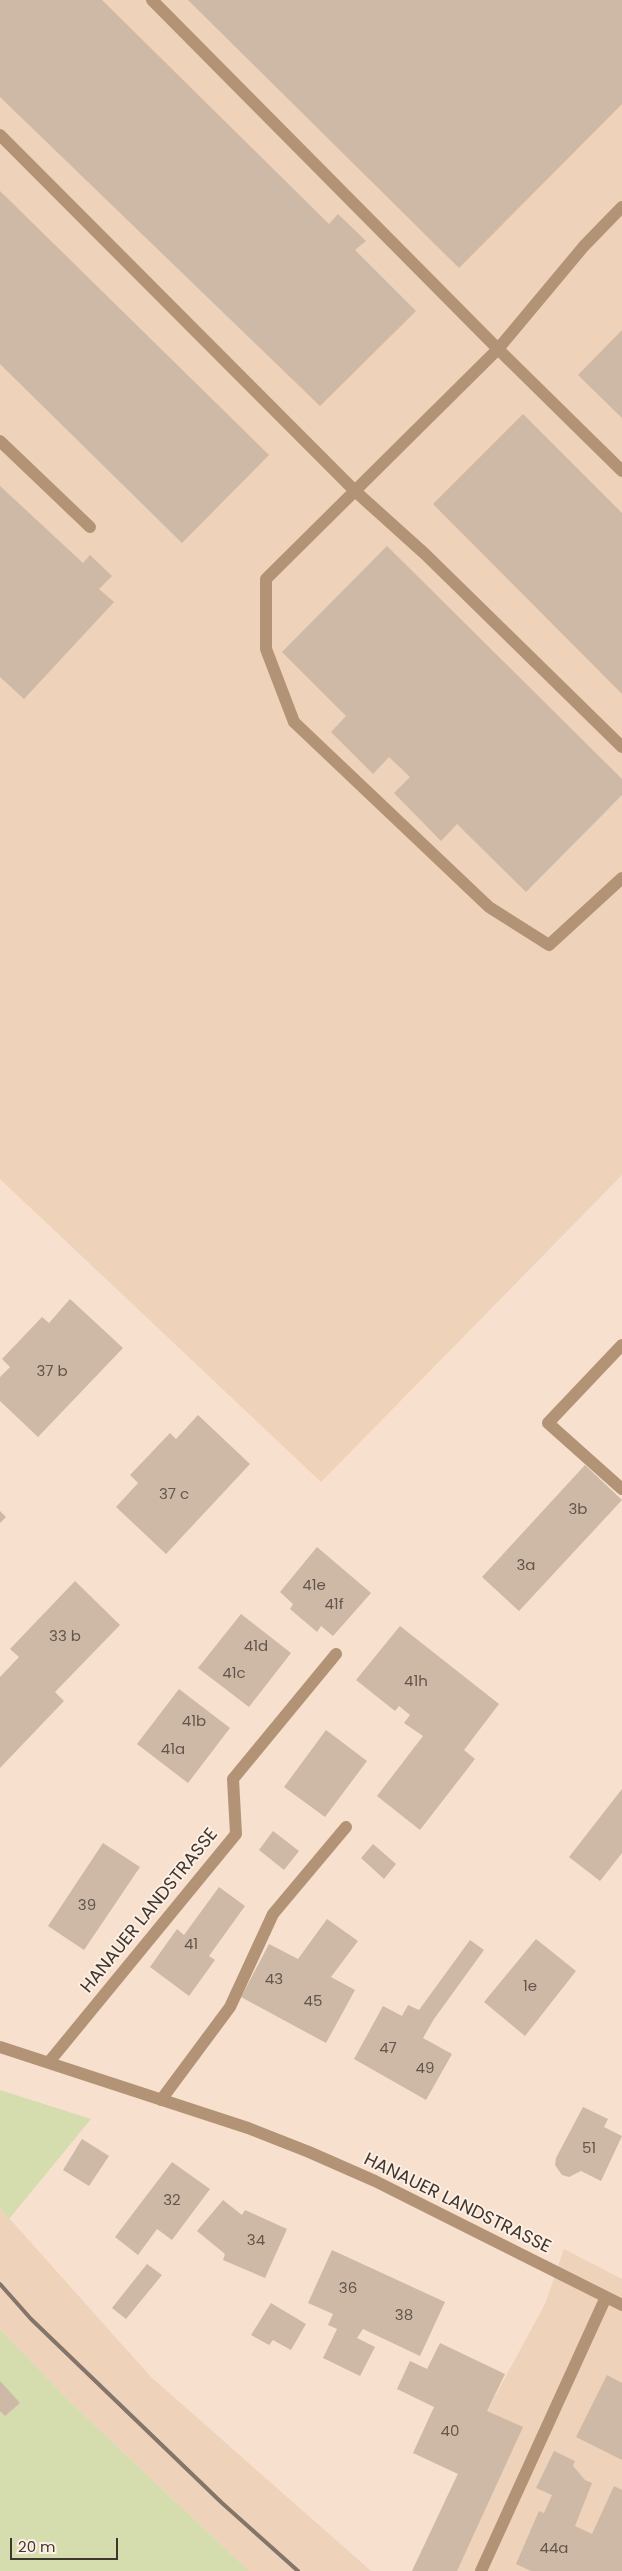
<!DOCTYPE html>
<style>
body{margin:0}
#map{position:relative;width:622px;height:2571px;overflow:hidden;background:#f7e0cd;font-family:Poppins,sans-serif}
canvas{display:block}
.scale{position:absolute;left:10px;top:2538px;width:108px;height:22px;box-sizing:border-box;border:2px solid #3f362e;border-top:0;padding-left:6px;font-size:15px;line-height:18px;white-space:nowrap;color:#3f362e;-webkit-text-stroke:4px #fdefe3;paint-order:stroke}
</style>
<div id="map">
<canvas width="622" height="2571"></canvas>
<div class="scale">20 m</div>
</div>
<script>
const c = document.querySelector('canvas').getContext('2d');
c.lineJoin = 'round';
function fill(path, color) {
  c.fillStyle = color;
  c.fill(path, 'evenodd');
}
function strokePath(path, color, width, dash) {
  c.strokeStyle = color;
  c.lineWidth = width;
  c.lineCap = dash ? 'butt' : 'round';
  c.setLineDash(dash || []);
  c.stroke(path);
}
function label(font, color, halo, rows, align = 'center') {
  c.font = font + ' Poppins,sans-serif';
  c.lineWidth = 4;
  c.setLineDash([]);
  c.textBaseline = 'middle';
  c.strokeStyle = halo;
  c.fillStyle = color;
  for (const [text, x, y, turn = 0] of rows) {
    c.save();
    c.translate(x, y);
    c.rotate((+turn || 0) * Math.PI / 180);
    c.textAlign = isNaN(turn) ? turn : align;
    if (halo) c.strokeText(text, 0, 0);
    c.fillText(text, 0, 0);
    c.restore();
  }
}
fill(new Path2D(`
 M0 0H622V1175L321 1482 0 1179Z
 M0 2208 151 2377 371 2571H249L71 2403 0 2329Z
 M564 2249 622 2279V2571H412L487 2411 545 2304Z`), '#efd2ba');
fill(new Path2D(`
 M0 2090 91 2119 9 2219 0 2208Z
 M0 2329 71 2403 249 2571H0Z`), '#d5ddaf');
fill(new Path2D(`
 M0 0H102L329 224 338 214 366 241 355 250 416 311 320 406 0 97Z
 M188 0H622V104L459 268Z
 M0 191 269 455 182 543 0 364Z
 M622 330V418L578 375Z
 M523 414 622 513V694L433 504Z
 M0 486 83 563 90 555 112 576 99 589 114 602 24 699 0 677Z
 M387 546 622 779V795L526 892 457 824 441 841 394 793 410 777 389 757 373 774 331 732 346 716 282 652Z
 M70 1299 123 1348 38 1437 0 1401V1377L10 1367 2 1359 42 1317 49 1323Z
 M198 1415 250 1464 166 1554 116 1507 138 1483 130 1475 170 1433 176 1439Z
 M585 1465 622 1500 519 1611 482 1577Z
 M0 1511 6 1517 0 1523Z
 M317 1547 371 1593 333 1636 321 1626 317 1632 290 1609 293 1604 280 1592Z
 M75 1581 120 1625 55 1692 64 1701 0 1768V1677L19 1657 10 1649Z
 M241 1614 291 1653 249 1707 198 1668Z
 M400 1626 499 1704 464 1750 475 1759 420 1830 377 1796 423 1736 404 1723 410 1715 399 1706 395 1711 356 1680Z
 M179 1689 230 1728 188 1783 137 1744Z
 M326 1730 367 1761 325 1817 284 1787Z
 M622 1789V1853L600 1881 569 1857Z
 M273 1831 299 1851 284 1870 259 1850Z
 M103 1843 140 1867 84 1950 48 1926Z
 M373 1844 396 1864 384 1879 361 1858Z
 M219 1887 245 1906 209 1956 215 1960 189 1996 150 1967 177 1929 184 1935Z
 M327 1919 358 1941 331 1977 355 1990 326 2043 241 1997 269 1944 298 1959Z
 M536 1939 576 1971 525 2036 484 2002Z
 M470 1940 484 1950 434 2019 423 2038 452 2054 426 2100 354 2059 383 2006 402 2016 408 2005 419 2010Z
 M583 2107 608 2119 604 2127 622 2136 601 2181 581 2171 569 2177 562 2175 555 2165 556 2158Z
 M82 2139 109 2156 89 2186 63 2170Z
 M172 2162 210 2189 172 2240 157 2229 138 2255 115 2237Z
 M223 2200 242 2215 245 2210 287 2229 265 2278 223 2260 225 2254 197 2231Z
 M332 2250 445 2302 420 2356 363 2329 357 2338 375 2347 360 2376 323 2358 337 2329 328 2325 333 2314 308 2303Z
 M147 2264 162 2275 126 2319 112 2308Z
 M271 2303 306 2324 291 2350 273 2340 269 2345 251 2335Z
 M440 2343 505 2374 487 2411 523 2427 457 2571H412L458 2474 413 2453 434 2407 397 2389 410 2361 427 2369Z
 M607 2375 622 2383V2460L576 2437Z
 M0 2381 20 2403 5 2416 0 2411Z
 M554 2451 575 2461 573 2466 585 2480 592 2483 575 2526 592 2534 614 2486 622 2490V2571H531L516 2564 539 2511 544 2513 552 2495 536 2488Z`), '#ceb8a6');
strokePath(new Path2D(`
 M152 0 498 349 266 579V649L294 722 489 907 549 945 622 878
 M0 135 355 491 425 554 622 747
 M622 207 584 246 498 349 622 471
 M0 441 90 527
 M622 1345 548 1423 622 1489
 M0 2047 248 2128 309 2152 375 2181 622 2305
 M49 2062 236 1834 233 1779 336 1654
 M161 2100 230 2007 273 1914 346 1827
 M481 2571 606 2297`), '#b39376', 12);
strokePath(new Path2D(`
 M0 2284 31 2319 222 2503 298 2571`), '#837569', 4);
label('15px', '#63564c', null, [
 ["37 b",52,1372],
 ["37 c",174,1495],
 ["3b",578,1510],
 ["3a",526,1566],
 ["41e",314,1586],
 ["41f",334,1605],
 ["33 b",65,1637],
 ["41d",256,1647],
 ["41c",234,1674],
 ["41h",416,1682],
 ["41b",194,1722],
 ["41a",173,1750],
 ["39",87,1906],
 ["41",191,1945],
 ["43",274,1980],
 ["1e",530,1987],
 ["45",313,2002],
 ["47",388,2049],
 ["49",425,2069],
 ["51",589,2149],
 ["32",172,2201],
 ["34",256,2241],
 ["36",348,2289],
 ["38",404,2316],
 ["40",450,2432],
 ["44a",554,2549]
]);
label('18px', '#3f362e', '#fdefe3', [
 ["HANAUER LANDSTRASSE",150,1911,-51],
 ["HANAUER LANDSTRASSE",457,2204,26]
]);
</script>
